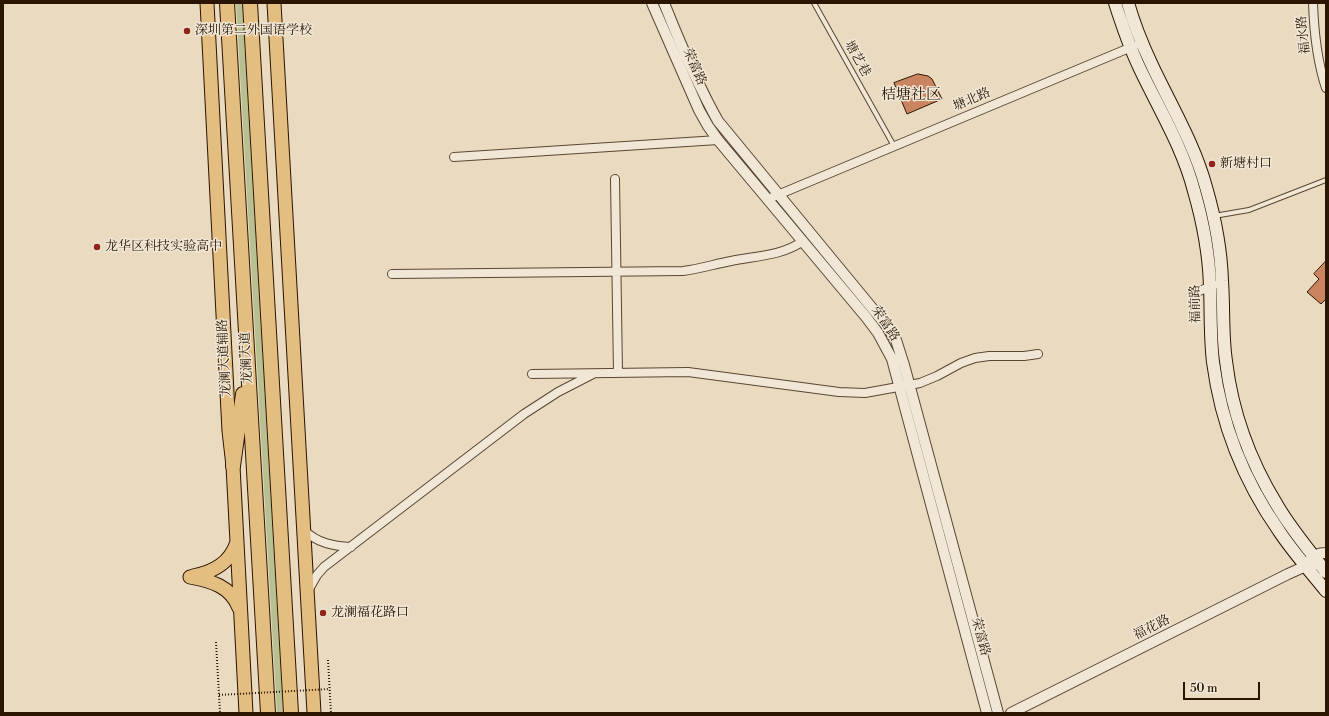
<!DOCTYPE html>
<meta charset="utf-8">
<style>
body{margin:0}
#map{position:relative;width:1329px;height:716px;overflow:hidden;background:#e9dac0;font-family:"Libre Bodoni",serif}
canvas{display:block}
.frame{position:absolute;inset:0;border:4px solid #2b1501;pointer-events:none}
.scale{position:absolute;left:1183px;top:682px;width:77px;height:18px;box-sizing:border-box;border:2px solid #2b1501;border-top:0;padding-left:5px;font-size:12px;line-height:14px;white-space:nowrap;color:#2b1501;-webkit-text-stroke:3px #f1e7d6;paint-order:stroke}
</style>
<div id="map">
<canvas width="1329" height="716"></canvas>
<div class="frame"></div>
<div class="scale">50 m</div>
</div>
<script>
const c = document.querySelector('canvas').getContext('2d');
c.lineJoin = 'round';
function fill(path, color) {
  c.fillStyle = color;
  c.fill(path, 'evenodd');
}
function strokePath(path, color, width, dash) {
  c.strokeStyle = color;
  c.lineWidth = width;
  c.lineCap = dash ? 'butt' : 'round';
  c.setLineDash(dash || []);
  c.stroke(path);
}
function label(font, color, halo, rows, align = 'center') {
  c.font = font + ' "Libre Bodoni","Noto Serif SC",serif';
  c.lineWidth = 3;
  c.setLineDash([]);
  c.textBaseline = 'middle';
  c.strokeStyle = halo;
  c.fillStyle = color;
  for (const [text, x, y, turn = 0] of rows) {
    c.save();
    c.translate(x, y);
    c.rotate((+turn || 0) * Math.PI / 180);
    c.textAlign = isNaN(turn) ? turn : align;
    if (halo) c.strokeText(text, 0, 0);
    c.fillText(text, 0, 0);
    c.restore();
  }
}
fill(new Path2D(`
 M236 3H242L283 713H277Z`), '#b8bf91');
const building = new Path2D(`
 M918 74 928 76 932 79 942 99 907 114 894 83Z
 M1326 261V299L1321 304 1307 292 1319 279 1314 274Z`);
fill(building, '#ca8560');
strokePath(building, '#2b1501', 1);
const service = new Path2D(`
 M814 3 894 146
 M1214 216 1249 210 1326 180`);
const minor = new Path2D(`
 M1313 3C1314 32 1317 61 1326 88
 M454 157 718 140
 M615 179 618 373
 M768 199 1134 46
 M392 274 683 271C699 269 715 264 731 261 755 256 782 256 803 241
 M1197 292 1214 285
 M532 374 688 372 839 392 865 393 920 383 937 376 961 363 975 358 989 356H1024L1038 354
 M304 530C317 543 333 546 351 547
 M308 591 317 575 324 567 524 414 558 392 593 374`);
const tertiary = new Path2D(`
 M652 3 699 110 708 126 718 140 866 317 878 333 892 359 987 713
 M664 3C680 43 697 84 718 121L886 325 896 340 904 365 998 713
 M1309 561C1314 555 1318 553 1326 553
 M1011 713 1288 574 1306 566H1313`);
const secondary = new Path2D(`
 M1115 3C1122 25 1130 48 1140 69 1159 109 1183 148 1194 191 1203 222 1209 254 1210 286 1211 311 1210 337 1213 362 1221 423 1244 481 1279 531 1293 552 1310 571 1326 591
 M1128 3C1134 24 1142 44 1151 63 1170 104 1194 143 1206 187 1215 218 1221 249 1222 281 1224 308 1222 334 1226 361 1232 412 1250 461 1277 505 1291 529 1309 550 1326 572`);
const primary = new Path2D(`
 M207 3 229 431 233 466 246 713
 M274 3 314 713
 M193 576C214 572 230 563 237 542
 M190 577C211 581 231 586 239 608`);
const trunk = new Path2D(`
 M227 3 268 713
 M250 3 291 713
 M233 466 243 394`);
strokePath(service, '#5a4631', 6);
strokePath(minor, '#5a4631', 10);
strokePath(tertiary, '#5a4631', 12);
strokePath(secondary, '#2b1501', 14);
strokePath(primary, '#2b1501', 15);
strokePath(trunk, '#2b1501', 16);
strokePath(new Path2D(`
 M216 642 220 713
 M328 660 331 713`), '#2b1501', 2, [1, 2]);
strokePath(service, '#f1e7d6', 4);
strokePath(minor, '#f1e7d6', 8);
strokePath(tertiary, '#f1e7d6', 10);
strokePath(secondary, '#f1e7d6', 12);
strokePath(primary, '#e4bd80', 13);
strokePath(trunk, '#e4bd80', 14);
strokePath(new Path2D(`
 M219 695 330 689`), '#2b1501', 2, [1, 2]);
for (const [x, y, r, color] of [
 [187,31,4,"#8f2418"],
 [1212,164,4,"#8f2418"],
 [97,247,4,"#8f2418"],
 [323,613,4,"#8f2418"]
]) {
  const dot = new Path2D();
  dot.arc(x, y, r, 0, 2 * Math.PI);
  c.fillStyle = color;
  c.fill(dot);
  strokePath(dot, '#f1e7d6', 1.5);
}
label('13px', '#2b1501', '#f1e7d6', [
 ["深圳第二外国语学校",195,31],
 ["新塘村口",1220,164],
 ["龙华区科技实验高中",105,247],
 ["龙澜福花路口",331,613]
], 'left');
label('13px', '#2b1501', '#f1e7d6', [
 ["福水路",1304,35,-96],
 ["塘艺巷",857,59,61],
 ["荣富路",694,67,66],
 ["塘北路",972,100,-23],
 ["福前路",1196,304,-91],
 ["荣富路",885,324,56],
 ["龙澜大道辅路",225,358,-93],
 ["龙澜大道",247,358,-93],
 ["福花路",1152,628,-27],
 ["荣富路",980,637,75]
]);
label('15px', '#2b1501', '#f1e7d6', [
 ["桔塘社区",911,95]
]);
</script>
